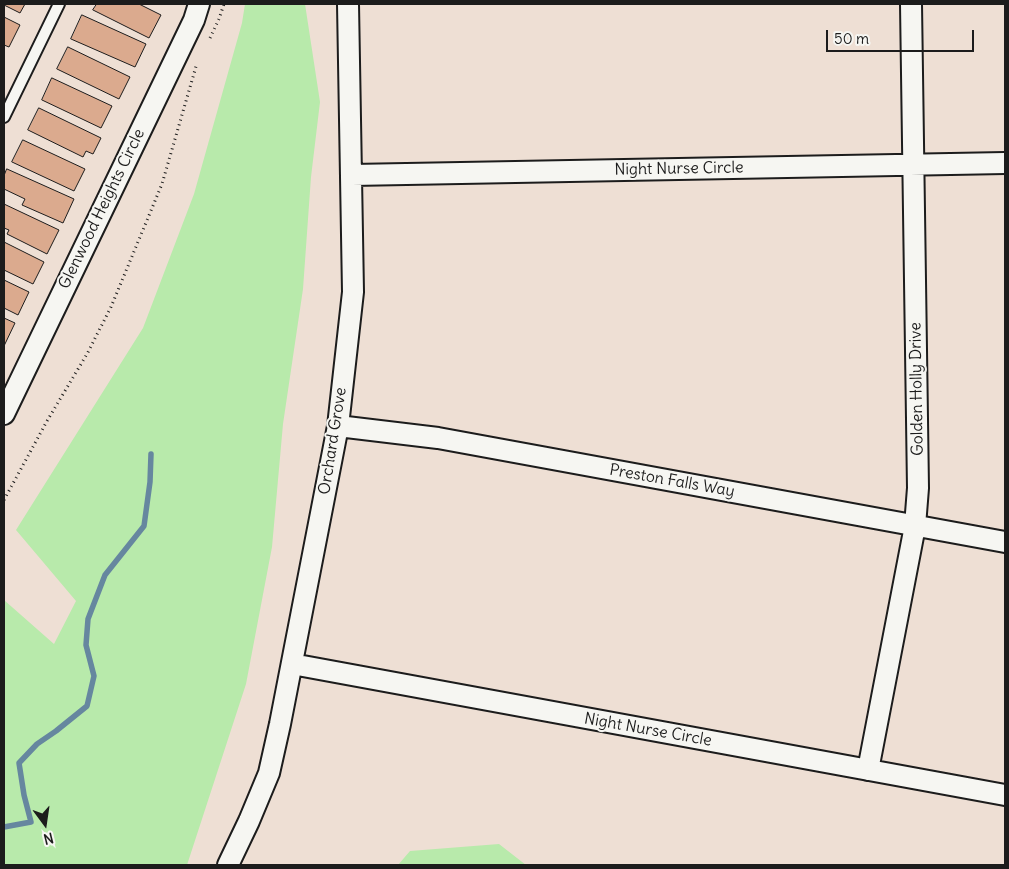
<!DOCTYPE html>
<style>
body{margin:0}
#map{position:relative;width:1009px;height:869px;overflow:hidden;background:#eedfd4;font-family:Delius,sans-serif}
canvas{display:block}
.frame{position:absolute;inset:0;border:5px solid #1c1c1c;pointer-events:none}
.north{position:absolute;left:20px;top:799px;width:50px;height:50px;-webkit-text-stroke:4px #f6f6f2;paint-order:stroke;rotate:166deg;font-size:14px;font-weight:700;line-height:20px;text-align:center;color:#1c1c1c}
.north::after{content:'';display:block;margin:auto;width:18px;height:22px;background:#1c1c1c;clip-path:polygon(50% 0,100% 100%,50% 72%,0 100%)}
.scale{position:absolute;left:826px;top:30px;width:148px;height:22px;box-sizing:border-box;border:2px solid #1c1c1c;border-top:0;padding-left:6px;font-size:15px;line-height:18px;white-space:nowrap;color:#1c1c1c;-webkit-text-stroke:4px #f6f6f2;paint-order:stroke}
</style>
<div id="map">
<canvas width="1009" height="869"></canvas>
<div class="frame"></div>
<div class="north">N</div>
<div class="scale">50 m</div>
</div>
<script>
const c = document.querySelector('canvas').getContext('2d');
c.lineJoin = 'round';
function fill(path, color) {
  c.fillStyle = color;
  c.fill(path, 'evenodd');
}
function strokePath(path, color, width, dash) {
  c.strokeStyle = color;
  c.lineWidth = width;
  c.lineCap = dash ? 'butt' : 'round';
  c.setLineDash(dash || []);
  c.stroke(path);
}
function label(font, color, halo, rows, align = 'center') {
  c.font = font + ' Delius,sans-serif';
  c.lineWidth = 4;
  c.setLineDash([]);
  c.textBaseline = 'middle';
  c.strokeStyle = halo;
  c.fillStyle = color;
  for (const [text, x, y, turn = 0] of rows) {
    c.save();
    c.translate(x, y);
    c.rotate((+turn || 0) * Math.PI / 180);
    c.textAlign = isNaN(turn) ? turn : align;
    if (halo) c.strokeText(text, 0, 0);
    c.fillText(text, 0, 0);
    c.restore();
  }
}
fill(new Path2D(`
 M245 4H305L320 102 311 177 303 289 283 424 272 547 246 684 187 865H4V600L54 644 76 601 16 530 143 328 194 194 242 23Z
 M499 844 526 865H398L410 851Z`), '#b8eaab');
strokePath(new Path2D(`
 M4 827 31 822 24 795 19 763 37 744 56 731 87 706 94 676 86 645 88 619 105 575 144 526 150 482 151 454`), '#66879f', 5.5);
const building = new Path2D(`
 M4 4H25L20 13 4 5Z
 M97 4H139L161 15 149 38 93 10Z
 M82 15 146 44 135 67 71 39Z
 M4 17 20 25 9 47 4 45Z
 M68 47 130 77 119 99 57 69Z
 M52 78 112 106 101 128 42 100Z
 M39 108 101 138 93 154 86 151 83 157 28 130Z
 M23 140 85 169 74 191 12 162Z
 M7 169 74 199 63 223 22 205 25 199 4 189V176Z
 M4 204 59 230 47 254 7 234 9 230 4 228Z
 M4 242 44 262 33 284 4 270Z
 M4 280 29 292 18 315 4 308Z
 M4 318 15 323 4 346Z`);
fill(building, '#dbaa8e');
strokePath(building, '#1c1c1c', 1);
const service = new Path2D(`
 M4 117 59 4`);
const minor = new Path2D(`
 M352 175 1005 163
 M4 414 194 20 199 4
 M338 426 438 438 1005 542
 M292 664 1005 795
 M868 770 915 526 918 488 911 4
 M228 865 249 821 269 773 280 724 338 426 353 292 348 4`);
strokePath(service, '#1c1c1c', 14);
strokePath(minor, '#1c1c1c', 24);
strokePath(new Path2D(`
 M210 38 219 19 224 4
 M4 500 47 421 87 354 111 307 162 184 197 63`), '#1c1c1c', 3, [1, 4]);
strokePath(service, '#f6f6f2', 10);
strokePath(minor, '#f6f6f2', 20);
label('16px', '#1c1c1c', '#f6f6f2', [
 ["Night Nurse Circle",679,169,-1],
 ["Glenwood Heights Circle",102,209,-64],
 ["Golden Holly Drive",917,389,-91],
 ["Orchard Grove",333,441,-81],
 ["Preston Falls Way",672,481,10],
 ["Night Nurse Circle",648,730,10]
]);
</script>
